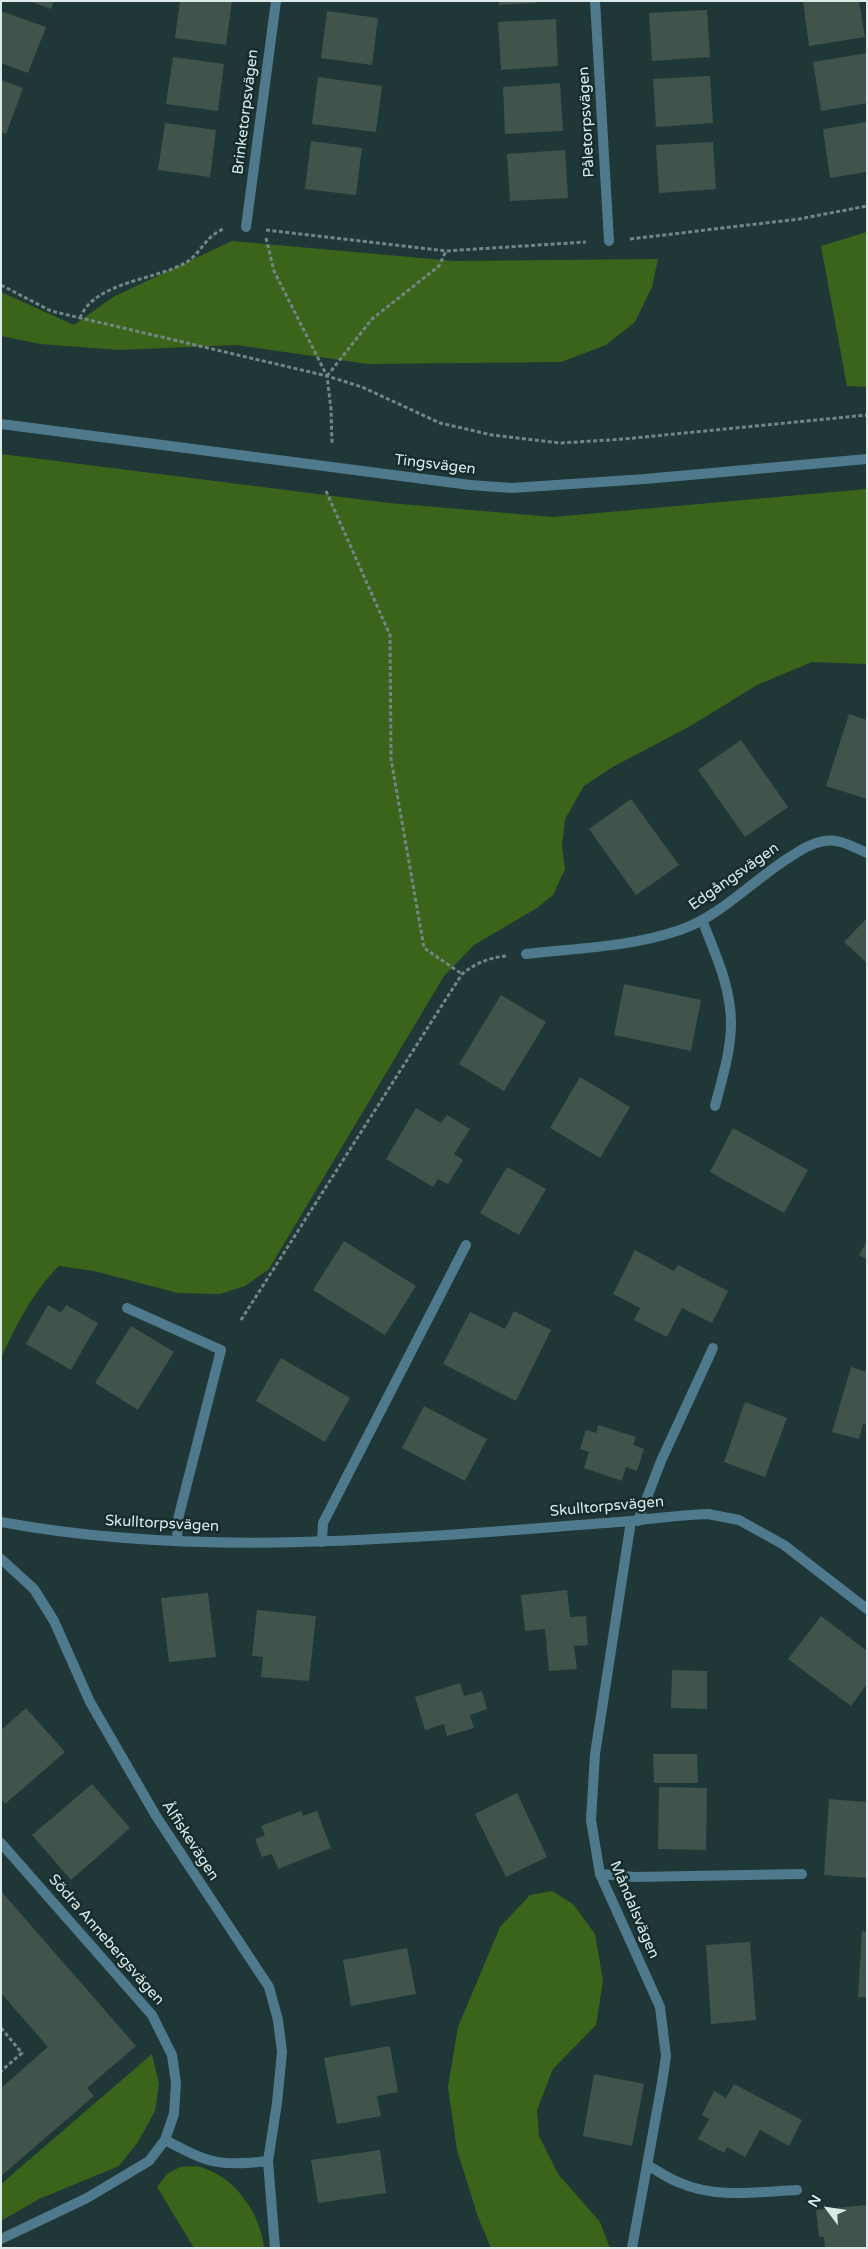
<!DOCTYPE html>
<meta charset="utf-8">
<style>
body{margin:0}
#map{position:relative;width:868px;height:2249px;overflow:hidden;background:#203737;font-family:"Varela Round",sans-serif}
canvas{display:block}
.frame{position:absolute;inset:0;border:2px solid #dceaea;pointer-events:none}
.north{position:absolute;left:803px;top:2184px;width:50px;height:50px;-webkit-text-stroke:4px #162d2d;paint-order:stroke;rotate:301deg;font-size:14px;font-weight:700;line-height:20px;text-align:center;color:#dceaea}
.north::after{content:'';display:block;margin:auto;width:18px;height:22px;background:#dceaea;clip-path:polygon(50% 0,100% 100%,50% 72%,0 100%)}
</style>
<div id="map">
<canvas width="868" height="2249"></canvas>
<div class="frame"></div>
<div class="north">N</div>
</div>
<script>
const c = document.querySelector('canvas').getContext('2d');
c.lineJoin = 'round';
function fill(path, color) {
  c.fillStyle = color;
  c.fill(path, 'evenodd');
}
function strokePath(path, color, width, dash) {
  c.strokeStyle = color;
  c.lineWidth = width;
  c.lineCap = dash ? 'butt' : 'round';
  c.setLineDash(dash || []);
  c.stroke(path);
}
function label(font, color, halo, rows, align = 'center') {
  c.font = font + ' "Varela Round",sans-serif';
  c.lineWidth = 5;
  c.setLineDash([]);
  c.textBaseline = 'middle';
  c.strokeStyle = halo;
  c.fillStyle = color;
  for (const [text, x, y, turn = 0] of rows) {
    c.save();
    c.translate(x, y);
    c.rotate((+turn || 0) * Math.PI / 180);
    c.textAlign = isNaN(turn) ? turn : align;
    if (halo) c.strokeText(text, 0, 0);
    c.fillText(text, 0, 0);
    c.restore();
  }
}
fill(new Path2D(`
 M867 232V387L847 386 821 246Z
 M232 241 454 261 658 259 652 287 635 322 606 345 561 362 368 364 236 345 119 350 40 344 1 336V292L74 325 113 297Z
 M1 454 389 503 553 517 867 489V664L812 662 757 685 692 725 611 768 584 786 565 819 562 845 565 869 553 895 537 908 474 945 444 976 269 1269 245 1286 220 1294 178 1293 94 1271 59 1266C32 1293 17 1324 1 1358Z
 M552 1891 573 1904 595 1934 603 1981 596 2025 553 2069 537 2110 539 2136 558 2174 600 2222 610 2248H491L478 2217 457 2150 448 2087 458 2027 500 1927 530 1895Z
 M152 2054 159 2084 155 2111 138 2142 119 2166 39 2199 1 2221V2184Z
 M180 2167C187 2167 196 2165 203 2168 236 2178 261 2215 264 2248H194L157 2187 167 2174Z`), '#3b641b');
fill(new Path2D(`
 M29 1H54L51 9Z
 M180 1H232L226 45 175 38Z
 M498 1H537V3L499 5Z
 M803 1H859L865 37 809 46Z
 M707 10 710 57 652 61 649 13Z
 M1 11 46 27 28 73 1 63Z
 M327 11 378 18 372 65 321 58Z
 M556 19 558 66 501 70 498 22Z
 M867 53V103L821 111 813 62Z
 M173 57 224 64 218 111 166 104Z
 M710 76 713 123 656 127 653 79Z
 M318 77 382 86 376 132 312 124Z
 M1 80 23 88 6 134 1 132Z
 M560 83 563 131 505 134 503 87Z
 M867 122V172L830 178 823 129Z
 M165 123 216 130 210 177 158 170Z
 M311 141 362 148 356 195 305 189Z
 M713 142 716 189 659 193 656 145Z
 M565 150 568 198 510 201 507 154Z
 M849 714 867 720V799L826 786Z
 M741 740 788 807 745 837 698 770Z
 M631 799 679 865 636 895 589 829Z
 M867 918V963L844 942Z
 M624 984 701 1000 691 1051 614 1035Z
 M501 995 546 1022 504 1091 459 1064Z
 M580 1077 630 1107 600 1158 550 1128Z
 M416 1108 441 1123 447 1115 470 1129 454 1154 463 1160 448 1184 438 1179 433 1187 386 1159Z
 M733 1128 808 1170 784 1213 710 1172Z
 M507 1167 546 1189 519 1235 480 1213Z
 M344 1241 416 1286 385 1335 313 1290Z
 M867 1241V1259L859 1255Z
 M635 1250 674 1271 678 1265 728 1291 712 1323 682 1308 667 1337 634 1320 640 1308 613 1294Z
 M48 1305 61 1313 66 1305 98 1323 71 1370 26 1344Z
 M514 1311 551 1330 516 1401 443 1364 470 1312 505 1329Z
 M131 1326 174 1352 138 1410 95 1383Z
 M281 1358 350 1398 325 1442 256 1401Z
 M851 1367 867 1372V1425L863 1424 859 1439 832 1432Z
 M745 1402 787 1418 765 1477 724 1462Z
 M424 1406 487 1439 465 1481 402 1448Z
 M598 1425 636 1437 633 1445 644 1449 637 1471 626 1467 622 1481 584 1468 589 1452 580 1449 586 1430 596 1433Z
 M567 1590 570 1617 586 1616 588 1645 574 1646 577 1669 549 1671 545 1629 525 1631 521 1595Z
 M208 1593 216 1657 169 1662 161 1598Z
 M257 1610 316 1616 309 1681 261 1677 263 1657 252 1656Z
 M821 1616 867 1651V1684L851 1706 788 1659Z
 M672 1670 707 1671V1709L671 1708Z
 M460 1683 464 1696 482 1691 487 1709 470 1715 474 1728 447 1736 444 1724 425 1730 415 1697Z
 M26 1708 65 1752 5 1804 1 1799V1730Z
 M653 1754H697L698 1783H654Z
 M92 1784 130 1828 71 1880 32 1835Z
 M659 1787 707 1788 706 1850 658 1849Z
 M517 1793 547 1857 506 1877 475 1814Z
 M829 1799 867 1802V1878L824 1875Z
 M301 1811 303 1816 317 1811 331 1848 278 1869 272 1854 262 1857 255 1839 265 1835 261 1826Z
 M1 1891 136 2046 87 2088 94 2096 1 2176V2088L48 2047 1 1993Z
 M862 1931 867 1932V1997H858Z
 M750 1942 756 2020 711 2024 706 1945Z
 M407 1948 416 1994 351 2006 343 1960Z
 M390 2046 398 2092 377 2096 381 2116 337 2124 324 2058Z
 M594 2074 644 2084 632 2146 583 2136Z
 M734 2084 802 2120 789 2146 760 2130 745 2157 727 2147 724 2153 698 2139 709 2119 702 2115 714 2091 726 2098Z
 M380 2150 386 2193 318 2203 311 2160Z
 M866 2205 867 2248H825L824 2237H819L816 2210Z`), '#40544b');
strokePath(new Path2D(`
 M266 230 446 251 586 242
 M266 238 274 271 327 376 331 409 332 444
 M630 239 799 219 867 206
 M1 285 51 311 327 376 362 387 440 423 492 435 561 443 624 439 867 415
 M80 318C94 282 155 280 185 263 201 254 204 237 225 228
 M327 376 372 319 439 266 446 251
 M326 491 390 635 391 759 424 948 462 974
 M241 1320 462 974C476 963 488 958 506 956
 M1 2028 22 2053 1 2071`), '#738686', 3, [4, 2.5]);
strokePath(new Path2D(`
 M702 920C715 953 731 987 731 1023 731 1051 722 1079 715 1106
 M127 1308 221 1350 178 1519 177 1541
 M638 1521 661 1461 713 1348
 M600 1874 635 1877 802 1874
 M647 2165C657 2170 667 2178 678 2182 715 2199 758 2192 797 2190`), '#4f7a8d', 10);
strokePath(new Path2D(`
 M595 1 609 241
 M246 227 276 1
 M526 954C577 948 631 947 680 930 721 916 753 880 790 857 800 850 811 843 824 841 839 838 853 847 867 853
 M631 1521 595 1754 591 1820 600 1874 660 2007 666 2056 662 2083 632 2248
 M1 1522C201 1559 405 1538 606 1523 640 1521 673 1515 708 1514L739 1520 784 1545 867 1609
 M322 1542 323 1523 466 1245
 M1 1559 34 1589 54 1621 90 1702 156 1816 269 1987 278 2020 282 2052 277 2103 268 2161 275 2248
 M1 1843 152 2015 172 2055 176 2083 174 2114 165 2140 149 2161 87 2198 1 2239
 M165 2140C209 2163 218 2167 268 2161`), '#4f7a8d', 10);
strokePath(new Path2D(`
 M1 424 470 485 512 488 645 479 867 459`), '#4f7a8d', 10);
label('15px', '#dceaea', '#162d2d', [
 ["Brinketorpsvägen",246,112,-83],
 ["Påletorpsvägen",587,122,-93],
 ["Tingsvägen",435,465,7],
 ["Edgångsvägen",734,877,-35],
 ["Skulltorpsvägen",607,1507,-5],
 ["Skulltorpsvägen",162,1524,3],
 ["Ålfiskevägen",190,1841,57],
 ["Måndalsvägen",634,1910,67],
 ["Södra Annebergsvägen",106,1940,49]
]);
</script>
